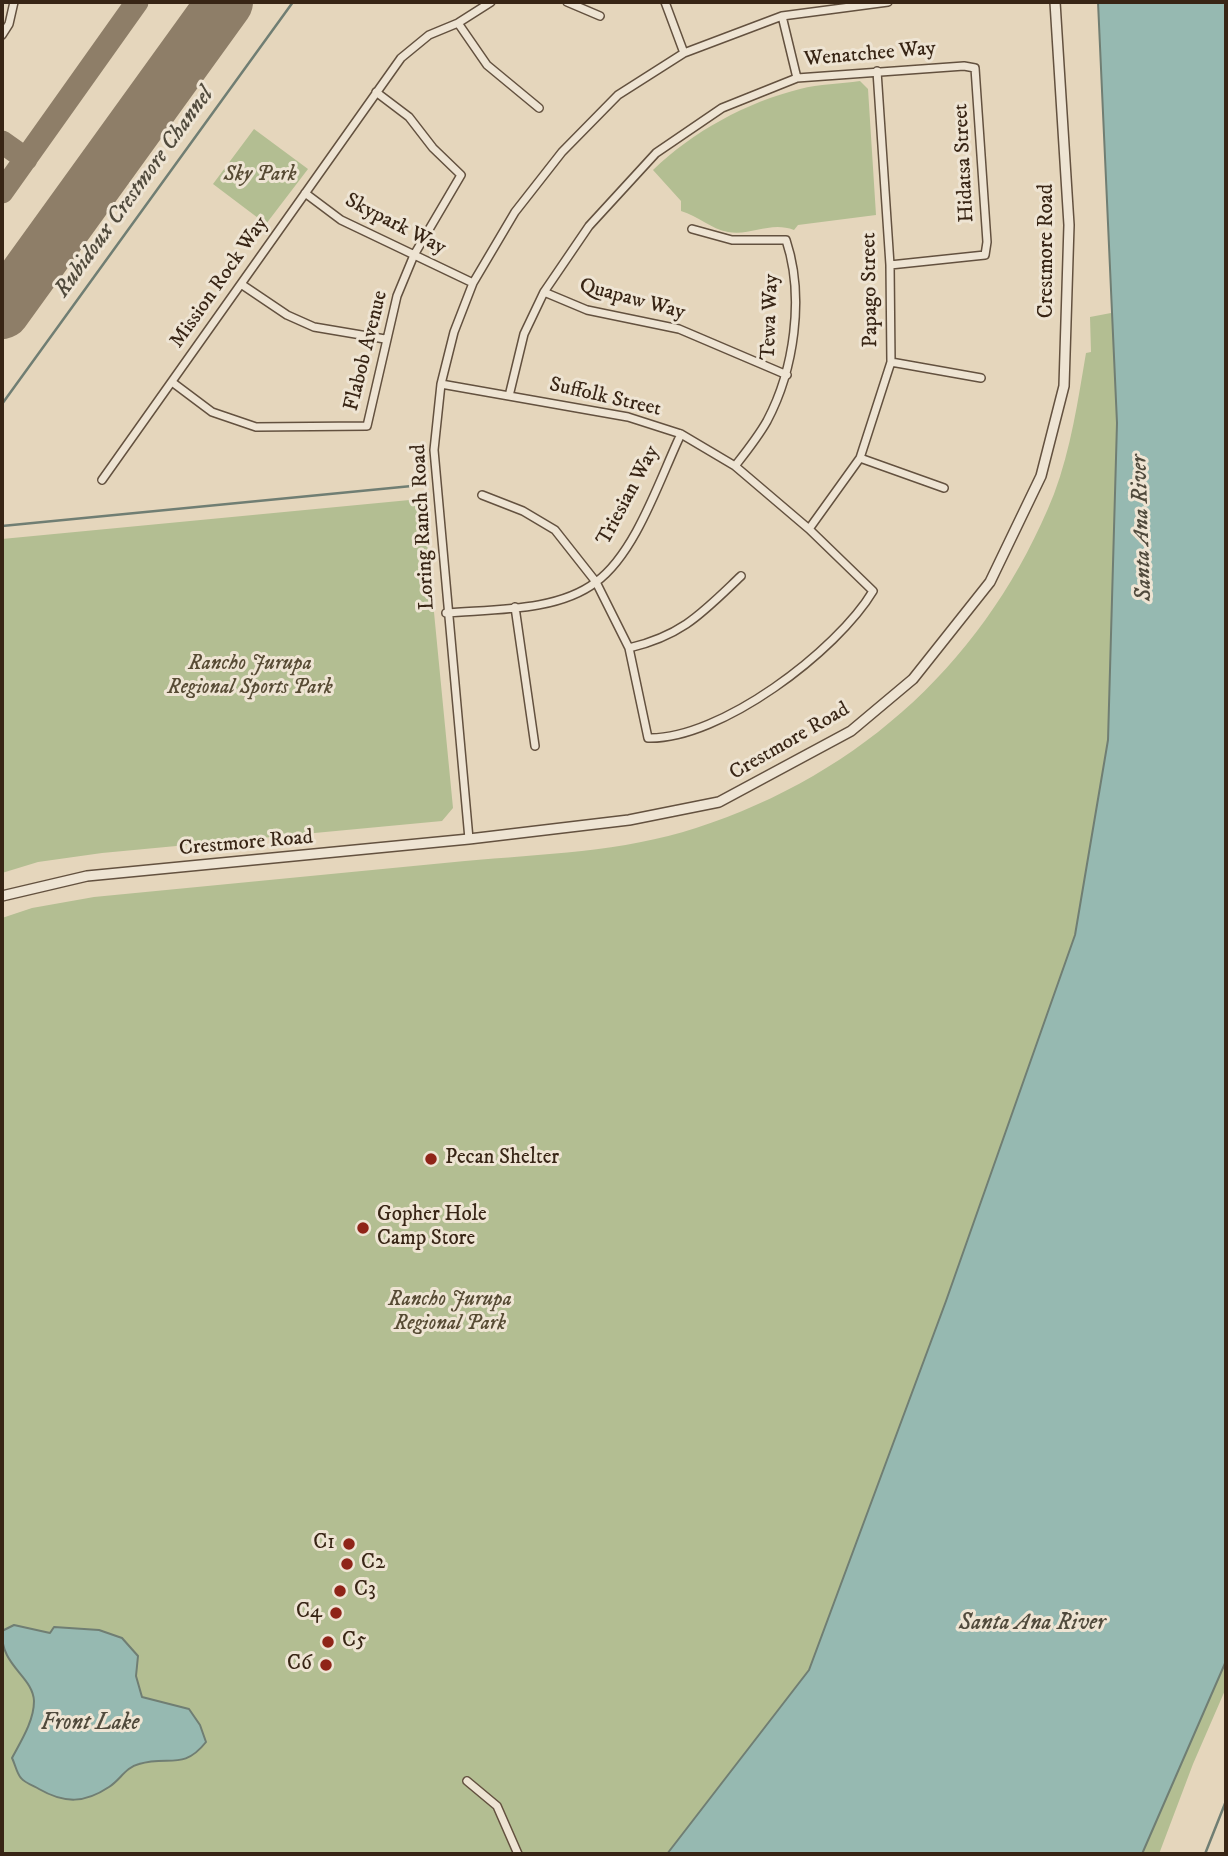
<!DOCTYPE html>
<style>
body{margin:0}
#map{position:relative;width:1228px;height:1856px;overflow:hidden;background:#e5d6bc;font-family:"IM FELL DW Pica",serif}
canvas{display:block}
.frame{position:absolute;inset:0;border:4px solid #382515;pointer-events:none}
</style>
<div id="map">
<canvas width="1228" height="1856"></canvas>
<div class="frame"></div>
</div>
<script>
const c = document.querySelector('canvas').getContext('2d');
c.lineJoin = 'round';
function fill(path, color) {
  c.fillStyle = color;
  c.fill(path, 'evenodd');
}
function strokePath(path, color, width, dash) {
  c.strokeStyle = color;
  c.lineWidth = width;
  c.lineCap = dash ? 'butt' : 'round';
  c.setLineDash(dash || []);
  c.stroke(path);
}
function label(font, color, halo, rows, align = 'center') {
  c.font = font + ' "IM FELL DW Pica",serif';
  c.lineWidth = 6;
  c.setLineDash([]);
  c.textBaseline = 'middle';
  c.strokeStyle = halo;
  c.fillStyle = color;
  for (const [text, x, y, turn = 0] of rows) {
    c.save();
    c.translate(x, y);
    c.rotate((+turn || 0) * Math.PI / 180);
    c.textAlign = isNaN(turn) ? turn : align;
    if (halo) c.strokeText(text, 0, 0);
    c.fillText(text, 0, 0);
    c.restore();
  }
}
fill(new Path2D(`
 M860 81 868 89 876 215 798 225 794 230C770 221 752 236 728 232 711 229 698 216 681 211V201L653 170C692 132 747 102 800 89 819 84 841 84 860 81Z
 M254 129 308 169 266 224 213 184Z
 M1226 291V1688L1193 1764 1159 1854H2V918L32 908 94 897C218 885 341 873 465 861 542 854 623 852 696 828 863 774 989 657 1054 494 1071 449 1078 400 1086 353L1091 352 1090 317Z
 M420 499 423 530H426L453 808 442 821 102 853 38 862 2 873V539Z`), '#b3be92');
const water = new Path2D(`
 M1098 2H1226V1661L1142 1854H667L809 1670 946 1301 1075 935 1108 740 1117 423Z
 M14 1625 50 1633 54 1627 99 1630 122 1638 138 1656 136 1676 142 1697 189 1709 200 1725 206 1742C183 1771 169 1755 139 1764 126 1767 120 1780 109 1787 85 1803 65 1804 39 1789 34 1786 25 1783 21 1778 17 1774 15 1764 12 1758 21 1741 34 1721 34 1701 33 1676 0 1666 2 1631Z`);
fill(water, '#96b9b1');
strokePath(water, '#707e73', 2);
strokePath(new Path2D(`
 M2 404 293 2
 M2 526 422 485
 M1205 1854 1226 1801`), '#707e73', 2.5);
strokePath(new Path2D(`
 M2 142 26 159
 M2 192 137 2`), '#8e7e68', 23);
strokePath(new Path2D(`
 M2 311 225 2`), '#8e7e68', 56);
const minor = new Path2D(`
 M567 2 600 16
 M665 2 684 53
 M782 16 797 78
 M458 23 487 65 539 108
 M2 35 9 24 14 2
 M305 193 341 220 473 283
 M692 229 732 240H786C805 297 794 370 767 421 758 437 746 452 735 466
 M241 284 287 315 314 327 385 339
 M544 292 587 310 679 329 787 375
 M891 362 981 378
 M172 382 212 412 256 427 367 426 397 296 414 255 461 175 433 148 409 117 376 92
 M441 384 628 417 681 434 735 466 809 529 873 591C837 651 720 740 648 738L629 648 596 582 555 530 523 511 482 495
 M509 396 524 334 544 292 589 226 656 153 722 108 797 78 964 66 975 68 987 242 985 255 890 265
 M860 458 944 488
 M102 480 401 58 429 35 458 23 491 2
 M809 529 860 458 891 362 890 265 877 71
 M515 607 535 746
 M446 613C493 609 557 612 596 582 636 553 660 478 681 434
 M629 648C683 635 702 613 741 576
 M469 839 434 450 441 384 454 332 473 283 515 212 562 152 618 95 684 53 782 16 888 2
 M467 1781 497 1806 518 1854`);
const tertiary = new Path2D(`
 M2 896 87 876 469 839 629 820 719 802 851 731 913 679 990 582 1041 476 1064 386 1069 225 1055 2`);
strokePath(minor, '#63513f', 10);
strokePath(tertiary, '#63513f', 12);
strokePath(minor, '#eee4d3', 7);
strokePath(tertiary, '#eee4d3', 9);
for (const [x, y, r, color] of [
 [431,1159,7,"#8f2418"],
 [363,1228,7,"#8f2418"],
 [349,1544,7,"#8f2418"],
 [347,1564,7,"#8f2418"],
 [340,1591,7,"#8f2418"],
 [336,1613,7,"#8f2418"],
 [328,1642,7,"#8f2418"],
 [326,1665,7,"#8f2418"]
]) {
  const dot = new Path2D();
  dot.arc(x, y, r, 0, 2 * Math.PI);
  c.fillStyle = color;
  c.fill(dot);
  strokePath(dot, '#eee4d3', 2.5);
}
label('21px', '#382515', '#eee4d3', [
 ["Wenatchee Way",870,55,-5],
 ["Hidatsa Street",965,163,-93],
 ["Skypark Way",395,225,27],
 ["Crestmore Road",1048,251,-90],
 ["Mission Rock Way",220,283,-55],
 ["Papago Street",871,290,-91],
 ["Quapaw Way",632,300,15],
 ["Tewa Way",771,317,-88],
 ["Flabob Avenue",367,351,-76],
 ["Suffolk Street",605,398,13],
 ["Triesian Way",629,496,-62],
 ["Loring Ranch Road",424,527,-93],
 ["Crestmore Road",790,742,-30],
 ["Crestmore Road",246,844,-5]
]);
label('italic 21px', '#574b34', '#eee4d3', [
 ["Sky Park",260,176],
 ["Rancho Jurupa",250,665],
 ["Regional Sports Park",250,689],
 ["Rancho Jurupa",450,1301],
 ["Regional Park",450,1325]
]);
label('21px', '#382515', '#eee4d3', [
 ["Pecan Shelter",445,1159],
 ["Gopher Hole",377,1216],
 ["Camp Store",377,1240],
 ["C1",335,1544,"right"],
 ["C2",361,1564],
 ["C3",354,1591],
 ["C4",322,1613,"right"],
 ["C5",342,1642],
 ["C6",312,1665,"right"]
], 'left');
label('italic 23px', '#504a3c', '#eee4d3', [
 ["Rubidoux Crestmore Channel",135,193,-54],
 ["Santa Ana River",1143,528,-92],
 ["Santa Ana River",1032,1624],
 ["Front Lake",90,1724]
]);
</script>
